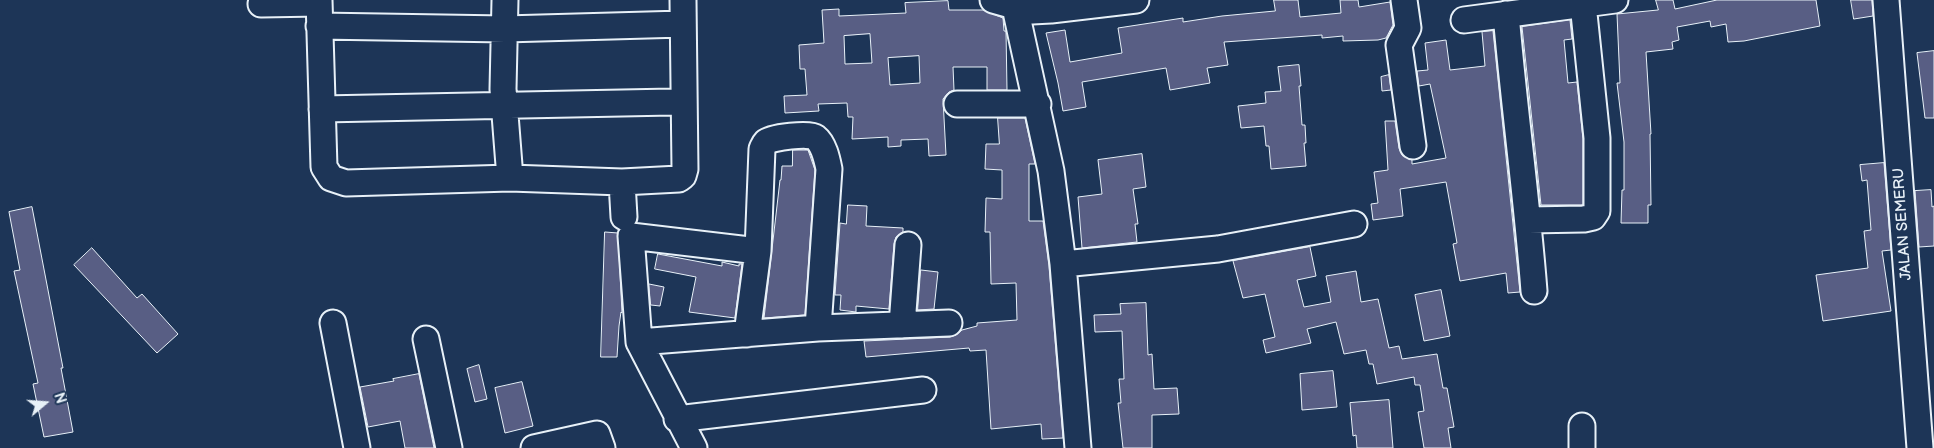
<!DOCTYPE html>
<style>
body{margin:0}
#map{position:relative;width:1934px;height:448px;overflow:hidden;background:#1d3557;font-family:"Balsamiq Sans",sans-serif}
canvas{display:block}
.north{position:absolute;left:20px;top:378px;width:50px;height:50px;-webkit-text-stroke:4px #1d3557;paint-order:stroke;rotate:72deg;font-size:14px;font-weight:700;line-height:20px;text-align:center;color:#e8f1f8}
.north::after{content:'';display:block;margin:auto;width:18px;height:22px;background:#e8f1f8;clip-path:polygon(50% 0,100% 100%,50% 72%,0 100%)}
</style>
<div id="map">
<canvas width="1934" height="448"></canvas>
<div class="north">N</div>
</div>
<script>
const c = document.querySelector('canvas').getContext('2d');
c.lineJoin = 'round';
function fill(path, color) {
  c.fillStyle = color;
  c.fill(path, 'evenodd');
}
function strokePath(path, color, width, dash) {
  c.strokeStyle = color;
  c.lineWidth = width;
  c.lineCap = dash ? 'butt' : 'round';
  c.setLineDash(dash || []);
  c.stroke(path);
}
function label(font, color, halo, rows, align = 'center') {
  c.font = font + ' "Balsamiq Sans",sans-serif';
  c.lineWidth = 4.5;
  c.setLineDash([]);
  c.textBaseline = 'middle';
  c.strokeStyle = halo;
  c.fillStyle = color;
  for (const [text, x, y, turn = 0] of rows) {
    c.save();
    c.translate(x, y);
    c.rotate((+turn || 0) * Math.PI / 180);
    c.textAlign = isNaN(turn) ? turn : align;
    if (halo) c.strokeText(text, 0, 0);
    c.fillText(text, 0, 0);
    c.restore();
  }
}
const building = new Path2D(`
 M1274 0H1298L1300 17 1341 13 1340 0H1358L1359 7 1390 2 1393 25 1386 38 1378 40 1343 41V36L1322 38V35L1224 42 1228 65 1207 68 1210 83 1170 90 1166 68 1082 82 1086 107 1063 111 1058 83 1046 33 1065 30 1070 62 1122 53 1118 28 1183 18V22L1222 16 1275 11Z
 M1656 0H1673L1675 9 1717 0H1816L1820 26 1744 41 1728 42 1726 24 1711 27 1710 21 1677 27 1679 40 1672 42 1673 49 1646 52 1651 134H1650L1651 205H1648V223H1621L1622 190H1624V142L1617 83H1620L1617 14 1658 10Z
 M1851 0H1872L1873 16 1854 19Z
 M948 1 949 10H983L1003 18 1004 31H1006L1007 90H987V67H953L954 90 949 92 943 99 946 155 929 156 928 139 901 140V146L888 147V137L852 139 853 117H848L847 103 818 104 819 111 785 113 784 96 807 95 805 69H800L799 45 824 43 822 10 839 9V16L906 13 905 3ZM870 34 872 63 845 64 844 36ZM919 56 920 83 890 85 888 58Z
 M1570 20 1572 39 1564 40 1568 83 1577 82 1583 139V205H1541L1522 27Z
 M1493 31 1520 292 1508 293 1506 273 1460 281 1453 244 1457 243 1446 182 1400 189 1403 216 1373 220 1371 204 1378 203 1374 172 1388 170 1385 121H1395L1399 148 1402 155 1412 160V164L1446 158 1430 84 1419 86 1417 71 1428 70 1425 43 1446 40 1450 70 1485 66 1482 32Z
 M1934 51V118H1925L1917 53Z
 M1299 65 1301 86H1299L1302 125H1305L1306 143H1304L1306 166 1271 169 1269 146H1266L1264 126 1241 128 1238 106 1266 103 1265 92 1281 91 1278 67Z
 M1389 75 1391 90 1382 91 1381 77Z
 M998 118H1025L1035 164H1029V221H1043L1049 266 1063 438 1042 439 1041 424 991 429 986 350 970 351 969 348 866 357 864 341 950 337 956 335 962 330 977 326V323L1017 320 1016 283 991 284 990 232H985L986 198 1002 199V170L985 169 986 144H999Z
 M793 150H808L815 170 805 315 764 318 780 180H781L782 166H792Z
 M1142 154 1146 187 1133 189 1138 224H1135L1137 242 1082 248 1078 197 1102 194 1098 160Z
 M1884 163 1891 250 1882 251 1891 311 1823 321 1816 275 1868 268 1864 231 1871 230 1867 180 1862 181 1860 165Z
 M1931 190 1932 207 1934 206V246L1919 247 1915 191Z
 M848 205 867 206 866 226 903 228V232L896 237 894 244 889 309 856 306V312L840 310 841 295H835L840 223 846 224Z
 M32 207 63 368H61L73 432 44 437 33 384 38 383 14 271 20 270 9 212Z
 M605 232 618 233 622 313 621 312 619 326 617 357H601Z
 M1310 247 1316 276 1297 280 1304 307 1331 302 1326 276 1356 271 1361 302 1378 299 1389 348 1399 346 1402 359 1437 354 1443 388H1447L1454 427 1448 428 1451 448H1424L1418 412 1424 411 1420 385H1415L1414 377 1377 384 1373 364H1369L1366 350 1344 354 1336 322 1307 329 1311 343 1266 353 1263 340 1275 337 1265 294 1243 298 1233 261Z
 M92 248 137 298 142 294 178 334 157 353 74 265Z
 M658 254 722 266V262L739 266V264H742L735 318 689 312 696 277 655 269Z
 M921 270 938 272 934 309 918 310Z
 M649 284 664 287 660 306 651 305Z
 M1441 290 1450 336 1424 341 1415 295Z
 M1146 303 1148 355 1152 354 1154 389 1177 388 1179 414 1152 415V448H1123L1118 403H1121L1119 379H1124L1122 331 1095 332 1094 315 1121 314 1120 304Z
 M479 365 487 399 475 402 467 369Z
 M1333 371 1337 407 1302 410 1300 374Z
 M419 374 434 448H405L400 421 368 427 360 387 394 381 393 379Z
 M522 382 533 426 505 433 495 388Z
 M1389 400 1393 448H1357L1356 435 1353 436 1350 403Z`);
fill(building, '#585e84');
strokePath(building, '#e8f1f8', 1);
const minor = new Path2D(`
 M319 0 324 167 331 178 346 183 510 178 622 182 679 179 683 176 685 169 683 0
 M505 0 503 89 510 178
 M993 0 1032 11 1051 10 1136 0
 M1404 0 1408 28 1399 45 1413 146
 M1886 0 1920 448
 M261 4 319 3
 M1015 7 1051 171 1063 264 1078 448
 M1506 14C1514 107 1527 199 1534 291
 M1464 20 1615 0
 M319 26 505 29 683 24
 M957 104H1038
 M322 109 672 102 684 103
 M622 182 624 217
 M1529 220 1584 219 1593 217 1597 211V138L1583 4
 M1063 264 1218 249 1354 224
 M333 323 357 448
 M902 325 908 245
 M747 334 758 251 762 149C763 147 764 144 766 142 771 137 810 133 815 137 824 144 827 159 829 169L818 328
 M426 339 449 448
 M639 342 818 328 949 323
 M677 419 923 390
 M1582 426V448
 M534 448 597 434 602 448
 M694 448 639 342 631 236 758 251`);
strokePath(minor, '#e8f1f8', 29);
strokePath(minor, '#1d3557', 25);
label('15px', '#e8f1f8', '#1d3557', [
 ["JALAN SEMERU",1903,224,-94]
]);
</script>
